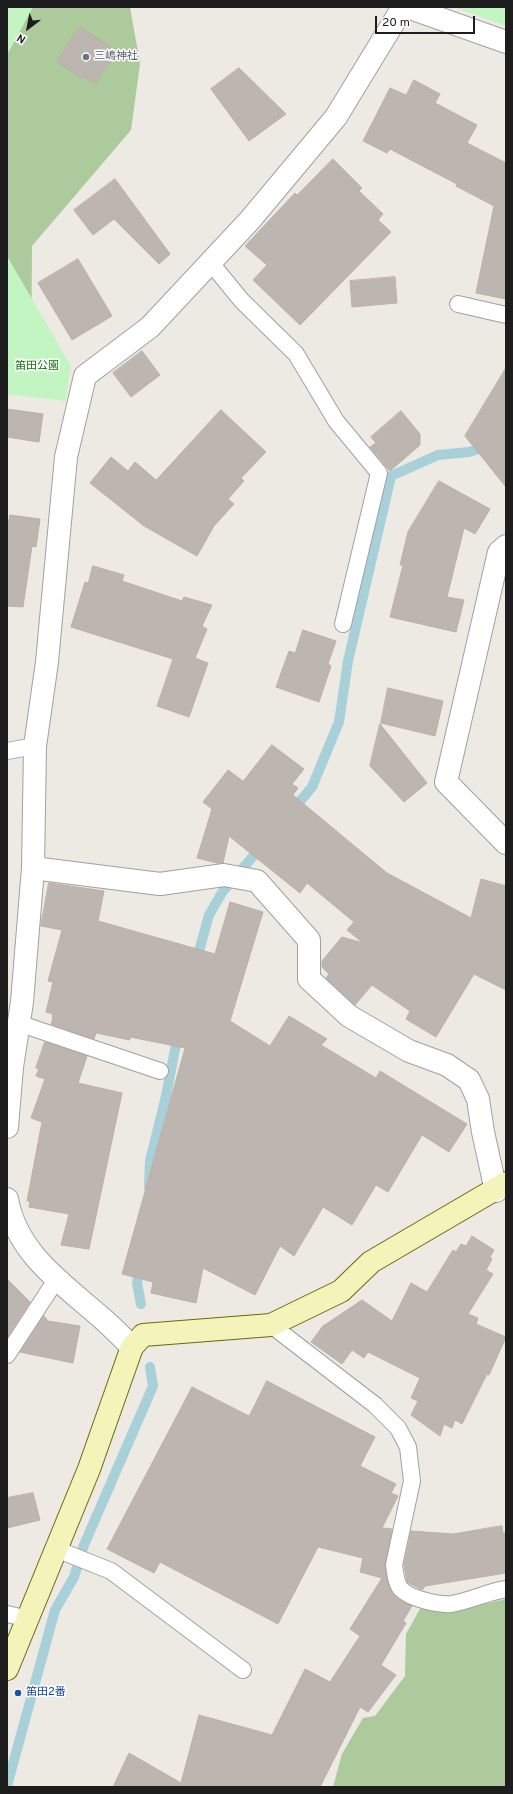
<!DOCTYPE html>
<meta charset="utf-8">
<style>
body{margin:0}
#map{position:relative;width:513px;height:1794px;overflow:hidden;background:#ede9e3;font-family:Overpass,sans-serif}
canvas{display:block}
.frame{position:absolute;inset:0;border:8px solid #1d1d1d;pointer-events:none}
.north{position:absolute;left:8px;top:8px;width:40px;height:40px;-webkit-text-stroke:3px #fff;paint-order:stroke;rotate:212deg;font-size:11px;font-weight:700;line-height:16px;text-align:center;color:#1d1d1d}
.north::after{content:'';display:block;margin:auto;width:14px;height:18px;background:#1d1d1d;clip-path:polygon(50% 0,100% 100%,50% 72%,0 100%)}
.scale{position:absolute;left:375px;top:16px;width:100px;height:18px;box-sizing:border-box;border:2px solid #1d1d1d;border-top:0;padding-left:5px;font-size:12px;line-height:14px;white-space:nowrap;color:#1d1d1d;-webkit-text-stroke:3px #fff;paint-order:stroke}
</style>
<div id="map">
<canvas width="513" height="1794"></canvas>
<div class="frame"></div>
<div class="north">N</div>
<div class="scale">20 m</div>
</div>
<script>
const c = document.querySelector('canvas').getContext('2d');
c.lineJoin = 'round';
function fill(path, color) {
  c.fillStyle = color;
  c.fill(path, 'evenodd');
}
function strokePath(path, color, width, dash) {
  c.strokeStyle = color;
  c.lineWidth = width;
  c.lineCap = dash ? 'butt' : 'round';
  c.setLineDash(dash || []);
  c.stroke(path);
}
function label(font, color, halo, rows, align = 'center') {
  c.font = font + ' Overpass,"Noto Sans JP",sans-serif';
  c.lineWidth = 3;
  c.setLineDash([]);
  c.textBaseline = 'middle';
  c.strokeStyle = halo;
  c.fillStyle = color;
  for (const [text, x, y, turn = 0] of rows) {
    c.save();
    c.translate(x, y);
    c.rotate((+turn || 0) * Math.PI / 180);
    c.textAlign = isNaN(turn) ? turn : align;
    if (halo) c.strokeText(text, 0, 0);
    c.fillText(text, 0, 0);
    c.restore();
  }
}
fill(new Path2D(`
 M7 7H130L140 64 131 130 32 246 31 386 7 391Z
 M506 1599V1787H333L342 1754 363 1718 375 1716 405 1676 406 1634 421 1607 450 1612Z`), '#acca9b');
fill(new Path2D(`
 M7 7H33L7 55Z
 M454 7H506V26Z
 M7 256 71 366 65 401 7 394Z`), '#c3f5c3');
strokePath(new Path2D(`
 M292 811 312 787 339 722 348 661 391 476 438 455 469 452 486 447 506 432
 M196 962 209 915 223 891 262 846
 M149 1188 150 1161 166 1096 178 1034
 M140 1266 137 1283 141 1304
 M7 1786 55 1610 74 1577 84 1545 153 1386 150 1367`), '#a7d0d8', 10);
const building = new Path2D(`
 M80 27 116 51 95 84 83 76 82 78 57 62Z
 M239 68 286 114 249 141 211 89Z
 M414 80 440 94 435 103 477 125 467 143 506 163V299L476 293 494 206 456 186 457 184 390 149 387 153 363 141 390 88 406 95Z
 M333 159 362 188 359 191 383 214 378 220 391 232 300 325 253 280 267 265 245 246 295 193 297 195Z
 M115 179 170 254 159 264 114 219 93 235 74 210Z
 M78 259 112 316 72 340 38 283Z
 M395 277 397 303 352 307 350 281Z
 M142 351 160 375 131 397 113 373Z
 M506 368V487L465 436Z
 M7 409 43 414 39 442 7 437Z
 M221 410 266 452 241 478 244 481 228 499 234 504 214 526 197 556 144 526 90 483 111 457 128 471 135 462 156 480Z
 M401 411 420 434V445L390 471 370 447 376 443 371 437Z
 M439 481 490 509 475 534 464 528 447 597 464 600 456 632 390 617 403 565H400L408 532Z
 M10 515 40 519 36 547 32 546 23 607 7 606V520H9Z
 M93 566 124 575 122 581 182 601 184 597 212 605 202 626 207 629 195 658 208 663 189 717 157 706 173 659 71 627 85 582 88 583Z
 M303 630 336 641 328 664 331 666 319 702 276 687 289 651 295 653Z
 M388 688 443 701 435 736 381 723Z
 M380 724 427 783 404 802 370 766Z
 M272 745 304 769 292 784 298 788 293 795 387 873 471 918 481 879 506 886V990L474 974 436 1037 406 1019 410 1011 372 985 355 1005 326 978 329 974 322 967V961L342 937 363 943 347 930 354 922 307 883 300 893 229 836 223 863H217L197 858 212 809 203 802 228 770 243 781Z
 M49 883 104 891 98 921 215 954 230 902 263 912 230 1021 270 1046 289 1016 327 1039 321 1045 376 1078 380 1071 467 1124 449 1152 422 1135 388 1192 376 1185 352 1225 323 1207 294 1256 280 1246 255 1295 203 1268 196 1303 151 1293 153 1282 122 1274 185 1048 130 1037V1040L96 1033 94 1039 51 1024 53 1018 52 1017 53 1014 46 1012 53 982 48 981 62 930 41 926Z
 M45 1042 87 1056 78 1083 122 1093 89 1249 61 1245 69 1214 29 1207 30 1201H27L42 1122 31 1118 45 1079 36 1076 39 1069 36 1068Z
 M472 1236 494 1250 490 1257 492 1259 486 1270 493 1274 468 1314 478 1318 476 1324 506 1337 489 1375 487 1374 462 1424 455 1420 452 1428 444 1424 440 1436 411 1415 418 1401 411 1398 420 1378 368 1352 364 1358 352 1350 342 1364 311 1342 323 1326 362 1300 392 1321 411 1283 427 1292 453 1250 456 1252 461 1244 466 1246Z
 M7 1279 30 1302 7 1338Z
 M44 1316 48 1321 80 1326 73 1363 20 1352Z
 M267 1381 375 1437 360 1466 396 1484 391 1493 398 1496 382 1528 392 1529 385 1566 388 1583 392 1593 399 1600 412 1606 403 1621 406 1623 381 1665 396 1675 368 1712 360 1707 320 1787H113L129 1753 181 1783 199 1715 272 1735 305 1669 330 1682 360 1636 350 1629 382 1578 360 1572 363 1558 318 1547 278 1624 160 1562 154 1573 107 1549 192 1387 249 1416Z
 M33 1493 40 1520 7 1528V1498Z
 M502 1526 503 1533H506V1573L425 1586 422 1590 407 1582 404 1565 411 1531 453 1534Z`);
fill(building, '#bdb5b0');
strokePath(building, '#beafa7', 1);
const lane = new Path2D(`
 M210 262 242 301 296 354 336 421 379 473 343 624
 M458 304 506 315
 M7 751 35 746
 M18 1023 160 1071
 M271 1325 375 1405 398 1428 408 1447 412 1481 394 1565C395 1572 396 1584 401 1589 410 1599 439 1605 451 1604 470 1601 487 1592 506 1589
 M7 1355 56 1280
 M56 1549 111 1571 243 1670
 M7 1614 29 1619`);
const street = new Path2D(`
 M407 7 506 42
 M506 546 499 552 446 782 506 843
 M33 868 160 884 224 875 257 881 309 940V979L349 1016 409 1051 447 1065 469 1080 478 1099 483 1132 496 1191
 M7 1127 12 1067 22 1002 33 868 35 746 47 662 66 457 85 376 150 327 250 220 336 117 403 7
 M7 1199C17 1255 65 1285 104 1320 113 1328 123 1338 132 1347`);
const secondary = new Path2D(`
 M7 1669 89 1469 132 1347 143 1335 271 1325 341 1291 371 1262 506 1183`);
strokePath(lane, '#a1a1a1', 18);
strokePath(street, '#a1a1a1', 24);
strokePath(secondary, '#676b0d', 24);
strokePath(lane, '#fff', 16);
strokePath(street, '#fff', 22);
strokePath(secondary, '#f4f3ba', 22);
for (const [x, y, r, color] of [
 [86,57,4,"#6b7280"],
 [18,1693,4,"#1a4fb4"]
]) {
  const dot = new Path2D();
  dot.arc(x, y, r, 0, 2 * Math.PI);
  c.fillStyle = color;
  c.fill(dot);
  strokePath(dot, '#fff', 1.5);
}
label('11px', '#5b616d', '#fff', [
 ["三嶋神社",94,57]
], 'left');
label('11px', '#137214', '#fff', [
 ["笛田公園",37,367]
]);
label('11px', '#164399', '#fff', [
 ["笛田2番",26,1693]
], 'left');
</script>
